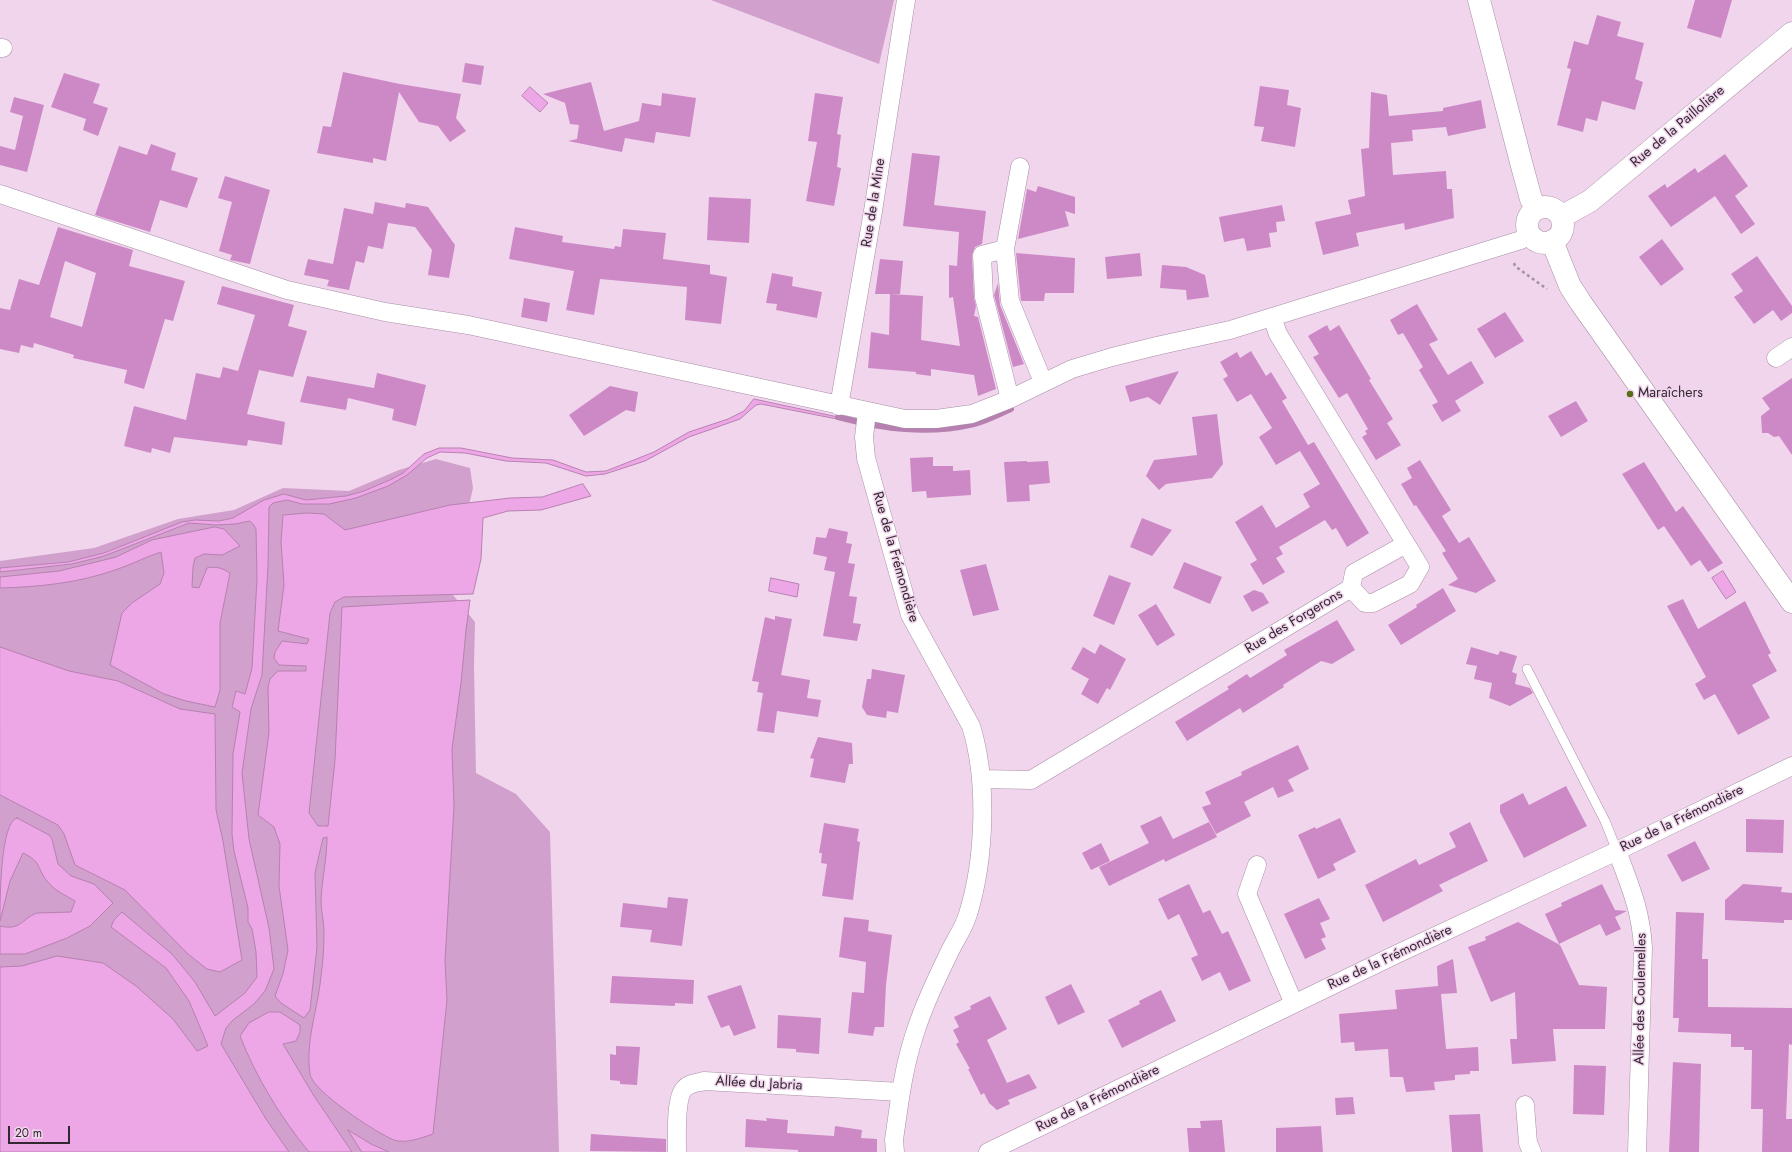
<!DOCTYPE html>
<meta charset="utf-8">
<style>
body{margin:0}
#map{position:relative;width:1792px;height:1152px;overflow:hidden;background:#f1d5ed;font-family:Jost,sans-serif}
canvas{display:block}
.scale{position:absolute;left:8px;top:1126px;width:62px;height:18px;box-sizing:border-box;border:2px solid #322831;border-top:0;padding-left:5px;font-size:12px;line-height:14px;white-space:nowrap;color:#322831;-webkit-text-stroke:3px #f1d5ed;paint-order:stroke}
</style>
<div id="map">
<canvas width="1792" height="1152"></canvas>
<div class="scale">20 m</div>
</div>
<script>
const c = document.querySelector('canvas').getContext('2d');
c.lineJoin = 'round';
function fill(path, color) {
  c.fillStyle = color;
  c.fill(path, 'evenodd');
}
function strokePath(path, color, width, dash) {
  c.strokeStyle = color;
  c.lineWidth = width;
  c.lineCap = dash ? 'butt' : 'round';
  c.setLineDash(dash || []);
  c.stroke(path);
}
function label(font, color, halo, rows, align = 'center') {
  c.font = font + ' Jost,sans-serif';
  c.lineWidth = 3;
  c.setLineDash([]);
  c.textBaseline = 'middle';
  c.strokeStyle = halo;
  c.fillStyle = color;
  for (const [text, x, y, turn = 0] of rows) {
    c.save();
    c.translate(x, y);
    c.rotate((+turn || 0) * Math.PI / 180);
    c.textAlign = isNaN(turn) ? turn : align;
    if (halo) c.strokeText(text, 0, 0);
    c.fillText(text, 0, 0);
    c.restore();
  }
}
fill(new Path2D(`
 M711 0H894L879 64Z
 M436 459 470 468 473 488 449 590 475 622 474 666 476 773 516 794 550 832 559 1152H0V561L94 548 178 519 234 510 283 488 349 491 399 470Z`), '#d2a0cd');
const water = new Path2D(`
 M530 87 548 103 540 112 522 96Z
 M754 399 838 417 837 419 761 404 756 405 740 419 689 437 645 461 605 474 586 476 546 463 506 461 465 453 440 452 427 458 407 475 388 486 356 498 329 504H302L287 500 273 503 269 507 268 565 262 675 251 709 242 773 249 839 269 928 274 969 265 991 254 1004 233 1020 226 1028 221 1044 266 1119 289 1152H0V967L22 966 57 956 103 963 136 986 173 1019 197 1051 208 1046 189 1001 166 968 111 927 114 920 122 912 172 954 195 982 215 1016 245 993 257 977 256 952 252 929 248 922V908L234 851 232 834 233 754 240 712 232 707 236 691 245 694 252 668 257 579 256 529 253 524 250 521 235 524 216 525 189 523 104 556 72 564 0 572V568L68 562 104 553 182 522 195 520 219 521 233 518 264 500 284 494 306 500 346 496 364 491 392 479 403 473 424 454 439 448H461L512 458 553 460 586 472 606 471 654 452 689 432 728 419 744 411Z
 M583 484 591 496 541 510 508 511 483 518 481 559 473 594 344 597 335 602 330 613 309 813 318 826H328L335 760 342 607 470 600 466 630 461 683 452 749 454 806 445 961 447 1000 433 1134C421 1138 406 1144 394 1140 378 1134 312 1091 310 1074 305 1041 318 1009 321 976 323 962 324 947 324 933 324 922 321 911 321 900 322 879 327 858 327 837L323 838 315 873 317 947 310 1010 304 1018 281 1003 275 996 283 974 288 950 279 886 280 844 274 827 258 815 269 732 268 687 270 679 278 671H306V666L279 665 274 658 275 652 282 641 307 644 309 639 278 631 284 585 281 542 283 515 307 513 324 514 345 530 450 505 510 498 542 497Z
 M215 527 224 529 240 546 222 555 204 554 195 558 193 567 192 587 199 588 207 568C216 566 222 568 230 573L220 623V690L215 707 186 701 164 694 110 665 122 613 132 603 160 584 164 573 161 552C145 557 131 565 115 570 78 583 39 587 0 588V577L59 571 96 562 116 557 152 540Z
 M1723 571 1736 592 1726 599 1712 578Z
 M771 578 799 584 797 597 769 591Z
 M0 647 69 671 118 681 180 709 215 714 216 810 223 841 242 960 220 972 207 969 188 954 125 890 75 865 64 834 58 825 0 795Z
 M17 818 49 835 52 839 58 864 71 876 94 884 113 903 90 926 67 938 25 954H0V926C21 931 21 919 37 913L71 912 75 901C65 895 55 891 47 881 36 867 42 862 23 853L10 881 0 921C0 902 0 821 17 818Z
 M269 1012H280L300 1025V1032L296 1041 283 1044 314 1096 352 1152H309C281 1118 256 1077 240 1036L249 1023Z
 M348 1130 371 1144 389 1152H362Z`);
fill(water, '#eea7e6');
strokePath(water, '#b681b0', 1);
strokePath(new Path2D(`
 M838 417C884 429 927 435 974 424 987 421 999 414 1011 409`), '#b681b0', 6);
fill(new Path2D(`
 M1695 0H1732L1721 38 1687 28Z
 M1597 15 1621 22 1617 36 1644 43 1635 79 1643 82 1635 110 1602 101 1597 121 1586 118 1583 132 1557 125 1571 69 1567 68 1574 41 1588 45Z
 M465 63 484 66 481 85 462 82Z
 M343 72 400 84 461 94 456 118 466 131 450 142 438 126 419 122 399 92 386 161 373 158V163L317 153 323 126 331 127Z
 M64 73 100 84 93 103 108 108 98 136 83 130 86 119 51 107Z
 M591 82 604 131 639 121 642 103 661 106 662 93 696 98 690 137 656 132 654 143 625 138 622 152 568 141 577 139 579 125 570 124 565 103 543 94Z
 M1260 86 1289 90 1287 105 1301 108 1295 147 1261 141 1264 127 1254 126Z
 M1371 92 1387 95 1389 116 1443 111V108L1481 100 1486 128 1448 136 1446 127 1412 130 1413 141 1391 143 1393 175 1446 171 1447 189H1452L1454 218 1405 230 1404 223 1356 233 1359 246 1323 255 1315 222 1351 214 1348 200 1365 196 1361 149 1369 148Z
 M815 93 843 97 837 134 841 135 837 167 841 168 834 206 806 201 817 142 808 141Z
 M14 97 44 105 27 172 0 165V146L15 150 23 116 10 112Z
 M151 144 176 153 171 170 198 178 187 208 160 200 150 232 95 215 119 146 147 155Z
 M912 153 940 156 934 205 986 211 982 244 975 247 972 255 974 298 976 306 974 316 978 317 996 389 978 396 974 375 931 369V376L916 374V372L868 368 871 332 889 335 890 294H875L880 259 903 261 900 294H891L923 296 921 340 960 346 953 297 949 298V265L957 266 959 232 903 226Z
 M1725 154 1748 186 1735 196 1755 224 1741 234 1715 196 1671 227 1648 196 1665 184 1667 188 1695 168 1698 173Z
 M225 176 270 190 250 264 230 260 232 255 219 251 232 202 218 198Z
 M1038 186 1075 197V214L1065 211 1069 226 1018 239 1027 189 1036 192Z
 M709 197 751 199 749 243 707 240Z
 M375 202 405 208 406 203 428 207 455 245 449 278 428 275 432 250 415 227 388 223 383 249 368 246 364 263 356 261 349 290 327 286 329 280 304 275 308 259 333 264 344 208 373 214Z
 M1282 205 1285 221 1276 222 1277 232 1269 233 1271 247 1247 251 1244 238 1224 242 1219 217Z
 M58 227 133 250 129 266 185 281 173 321 165 319 144 389 124 383 127 370 73 358 74 355 34 343 33 348 21 345 19 353 0 349V308L10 310 19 279 39 285ZM65 261 96 273 82 327 50 317Z
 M515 227 563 236 562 242 614 249 615 246 621 247 623 229 666 233 663 259 710 265V274L727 277 721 324 685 320 687 287 600 279 594 315 566 310 574 271 509 259Z
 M1662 239 1684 269 1661 286 1639 257Z
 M1016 253 1075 258 1074 293H1045L1044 301H1021Z
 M1140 253 1142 276 1107 279 1105 257Z
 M1757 256 1792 306V313L1781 321 1773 310 1754 324 1734 297 1743 291 1731 274Z
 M1162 265 1186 267 1205 275 1209 297 1187 300 1186 290 1160 288Z
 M772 273 793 277 792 286 822 292 817 318 776 310 777 304 766 303Z
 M998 283 1000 305 1024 364 1013 367 994 295Z
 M222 286 294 305 288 326 307 331 293 377 259 370 247 414 285 422 282 445 248 440 247 446 174 437 170 453 152 448 151 453 124 446 134 406 186 420 196 373 220 378 223 367 238 371 255 315 217 304Z
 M524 298 550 303 547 322 521 317Z
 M1417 304 1438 340 1429 344 1448 375 1471 361 1484 383 1455 401 1461 411 1442 422 1432 405 1438 402 1419 370 1423 367 1403 333 1398 335 1390 320Z
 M1505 312 1524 341 1495 358 1477 329Z
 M1327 325 1330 331 1339 325 1371 379 1369 380 1393 419 1387 423 1401 445 1376 460 1362 437 1367 434 1365 431 1368 429 1347 393 1339 398 1313 357 1319 354 1308 336Z
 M1251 351 1266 376 1271 372 1287 398 1282 401 1308 445 1314 442 1369 533 1347 547 1336 528 1332 530 1325 520 1279 547 1283 554 1276 558 1285 572 1263 585 1250 564 1257 560 1235 522 1262 505 1276 528 1310 507 1303 494 1320 484 1300 451 1276 465 1259 437 1272 428 1251 394 1237 402 1223 379 1228 376 1220 362 1237 352 1240 358Z
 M1179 371 1160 405 1148 397 1130 402 1125 386Z
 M377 373 426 385 416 426 392 420 394 409 348 398 346 410 300 402 307 376 374 388Z
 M1792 378V455L1779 436 1774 437 1768 433H1762L1761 416 1770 409 1762 398Z
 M610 386 638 392 635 412 626 410 584 436 569 415Z
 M1576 401 1588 421 1561 437 1548 416Z
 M1217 414 1223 464 1212 478 1166 484 1159 490 1146 476 1154 460 1197 455 1192 417Z
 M933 457V466H953V471L970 470 971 495 927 498 926 491 912 492 910 458Z
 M1420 460 1451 510 1442 516 1459 543 1469 537 1496 581 1476 593 1448 585 1458 579 1442 553 1446 551 1416 505 1414 506 1401 484 1412 478 1407 468Z
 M1027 461V462L1048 461 1050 483 1029 485 1030 501 1007 502 1004 462Z
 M1644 462 1676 512 1683 506 1723 563 1708 572 1700 560 1691 566 1664 526 1658 530 1622 474Z
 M1142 518 1172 530 1152 556 1130 547Z
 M829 528 848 532 846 543 852 544 848 563 855 564 849 596 857 597 853 623 861 624 857 641 823 636 835 572 824 570 827 557 813 554 816 537 826 538Z
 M1184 562 1222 577 1210 604 1173 588Z
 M986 564 999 610 973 616 960 570Z
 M1109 575 1131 583 1114 625 1093 616Z
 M1443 588 1456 611 1401 645 1388 625 1417 607 1416 605Z
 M1254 590 1263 593 1269 603 1252 612 1243 596Z
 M1683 599 1698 629 1745 601 1771 653 1768 655 1777 671 1752 685 1770 718 1738 735 1715 694 1704 700 1695 684 1706 677 1667 606Z
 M1156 604 1175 635 1157 646 1138 615Z
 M775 616 792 619 781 675 810 680 807 698 821 700 818 717 777 711 774 733 757 731 763 693 757 692 759 682 752 681 765 617 775 620Z
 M1337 620 1355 650 1332 664 1321 661 1283 685 1284 687 1243 713 1240 708 1187 741 1175 722 1229 689 1227 687 1247 674 1250 678 1287 655 1284 650Z
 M1100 644 1126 659 1110 690 1107 688 1098 704 1081 694 1089 679 1071 669 1083 647 1095 654Z
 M1471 647 1498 655 1500 651 1517 656 1512 672 1517 674 1515 684 1530 688 1533 693 1510 706 1489 698 1492 683 1474 679 1477 666 1466 664Z
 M872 669 905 675 898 713 887 711 886 718 867 715 862 707 867 679H871Z
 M818 737 852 743 853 764H849L845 783 810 777 814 759 810 758Z
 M1298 745 1309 769 1288 780 1294 791 1278 798 1273 787 1244 802 1251 816 1216 834 1202 807 1211 804 1205 792 1242 775 1241 772Z
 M1566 786 1587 826 1524 858 1500 812V805L1523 793 1529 805Z
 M1161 816 1173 839 1209 822 1217 837 1165 862 1164 859 1109 886 1099 867 1149 843 1140 826Z
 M1340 818 1356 852 1333 864 1336 870 1318 879 1298 835 1315 827 1316 829Z
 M1746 819 1784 820 1783 853 1746 852Z
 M1470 822 1488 861 1439 885 1443 891 1383 922 1365 885 1416 859 1419 865 1456 847 1449 833Z
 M824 823 859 829 857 841 860 842 853 900 822 896 827 864 821 863 822 853H819Z
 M1695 841 1710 869 1682 882 1667 855Z
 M1101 843 1110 861 1091 870 1082 853Z
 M1189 884 1203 913 1210 910 1222 934 1228 931 1251 981 1229 991 1220 972 1202 981 1191 958 1198 955 1179 914 1168 920 1158 899Z
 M1602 884 1615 910 1627 911 1615 917 1621 929 1606 936 1600 924 1559 944 1545 914 1562 906 1561 903Z
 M1743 884 1782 887 1781 892 1792 893V920H1784V923L1725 920V900Z
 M668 897 688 899 682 946 650 942 652 930 620 927 623 903 667 908Z
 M1319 898 1330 919 1320 923 1326 937 1321 939 1326 949 1305 959 1284 914Z
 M1676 912 1704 913 1702 959H1708V1007L1792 1008V1045L1789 1044 1786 1119H1792V1152H1762L1763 1109H1751L1752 1050H1744V1047H1731V1034L1678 1032 1679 1018H1673Z
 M844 917 869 920 868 931 892 935 886 985 884 1027H875L873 1036 848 1033 852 992 864 993 866 962 839 957Z
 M1518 922 1560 945 1579 985 1607 987 1605 1029H1553L1556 1061 1512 1064 1510 1039H1517L1515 992 1491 1002 1468 947 1486 940 1485 937Z
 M1453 959 1457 993 1441 994 1446 1049 1478 1047 1479 1071H1470V1074L1455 1075V1080L1434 1082 1435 1090 1406 1092 1403 1077H1390L1388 1049 1355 1051 1354 1042 1341 1043 1339 1014 1397 1009 1395 990 1438 986 1437 966Z
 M612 976 694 980 693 1004 675 1003V1006L610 1003Z
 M1071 984 1085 1012 1058 1025 1045 997Z
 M741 985 756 1028 734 1036 729 1025 721 1028 707 996Z
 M1161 990 1176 1021 1122 1048 1108 1020 1140 1004 1139 1001Z
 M990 996 1007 1029 987 1040 1007 1083 1029 1074 1037 1088 1008 1100 1010 1104 997 1110 989 1103 984 1093 981 1095 968 1069H970L956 1044 959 1042 953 1030 959 1027 954 1017 971 1009 970 1006Z
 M778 1015 821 1018 819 1054 796 1052V1049L777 1048Z
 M616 1046 640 1047 637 1085 620 1084V1081L610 1080V1054L616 1055Z
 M1673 1062 1701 1064 1699 1152H1669Z
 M1574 1065 1606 1066 1604 1115 1573 1114Z
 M1353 1097 1355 1114 1336 1115 1335 1098Z
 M1480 1114 1483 1152H1452L1449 1115Z
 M766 1118 788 1120 787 1133 834 1136 835 1126 862 1130 861 1138 877 1139V1152H798V1150L745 1147 746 1119 767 1121Z
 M1222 1120 1225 1152H1189L1187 1128H1201L1200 1121Z
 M1321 1126 1323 1152H1276V1128Z
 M591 1134 666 1139V1152L590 1151Z`), '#cd89c6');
const lane = new Path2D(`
 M1527 669 1605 821 1617 851`);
const street = new Path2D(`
 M0 48H3
 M1020 167 1005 249 1010 301 1043 382
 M0 194 287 290 385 312 468 325 905 419H936L972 414 1010 399 1072 369 1112 357 1161 345 1230 330 1521 240 1530 235
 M1005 249 982 255 984 297 1010 399
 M1776 358 1792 347
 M839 406 873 211 906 0
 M867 412 864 437 866 458 910 615 971 726C988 781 985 859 968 914 964 928 955 940 949 953 936 980 923 1007 914 1036 903 1070 899 1105 894 1140L895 1152
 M1351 588 1365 603H1373L1410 584 1420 567 1406 544
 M981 779 1031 780 1351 588 1354 573 1406 544 1278 334 1272 317
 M1617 851C1630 886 1641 910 1643 948L1637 1152
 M1257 865 1247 894 1294 1004
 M1525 1105 1528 1143 1532 1152
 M677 1152C677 1138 675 1099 684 1089 689 1083 697 1083 704 1081L901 1092
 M988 1152 1397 954 1617 851 1792 766`);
const secondary = new Path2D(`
 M1479 0 1522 166 1531 199 1537 209
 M1527 225a18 18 0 1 1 36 0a18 18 0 1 1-36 0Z
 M1561 217 1590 201 1792 33
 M1552 241 1570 286 1581 303 1792 602`);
strokePath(lane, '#a88ea5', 10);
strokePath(street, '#a88ea5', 19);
strokePath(secondary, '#a88ea5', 23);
strokePath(new Path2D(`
 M1514 263 1515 266 1547 289`), '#a691a3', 2.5, [3, 3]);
strokePath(lane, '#fff', 9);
strokePath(street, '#fff', 18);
strokePath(secondary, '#fff', 22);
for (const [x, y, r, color] of [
 [1630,394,4,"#5b6c17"]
]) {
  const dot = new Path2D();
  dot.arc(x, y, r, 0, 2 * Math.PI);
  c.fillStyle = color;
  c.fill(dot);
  strokePath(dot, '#f1d5ed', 1.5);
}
label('14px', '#322831', '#f1d5ed', [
 ["Rue de la Paillolière",1678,127,-40],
 ["Rue de la Mine",874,203,-81],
 ["Rue de la Frémondière",895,557,74],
 ["Rue des Forgerons",1294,622,-31],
 ["Rue de la Frémondière",1682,819,-26],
 ["Rue de la Frémondière",1390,958,-25],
 ["Allée des Coulemelles",1641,999,-89],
 ["Allée du Jabria",759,1084,3],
 ["Rue de la Frémondière",1098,1099,-26]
]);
label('14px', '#322831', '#f1d5ed', [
 ["Maraîchers",1638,394]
], 'left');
</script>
